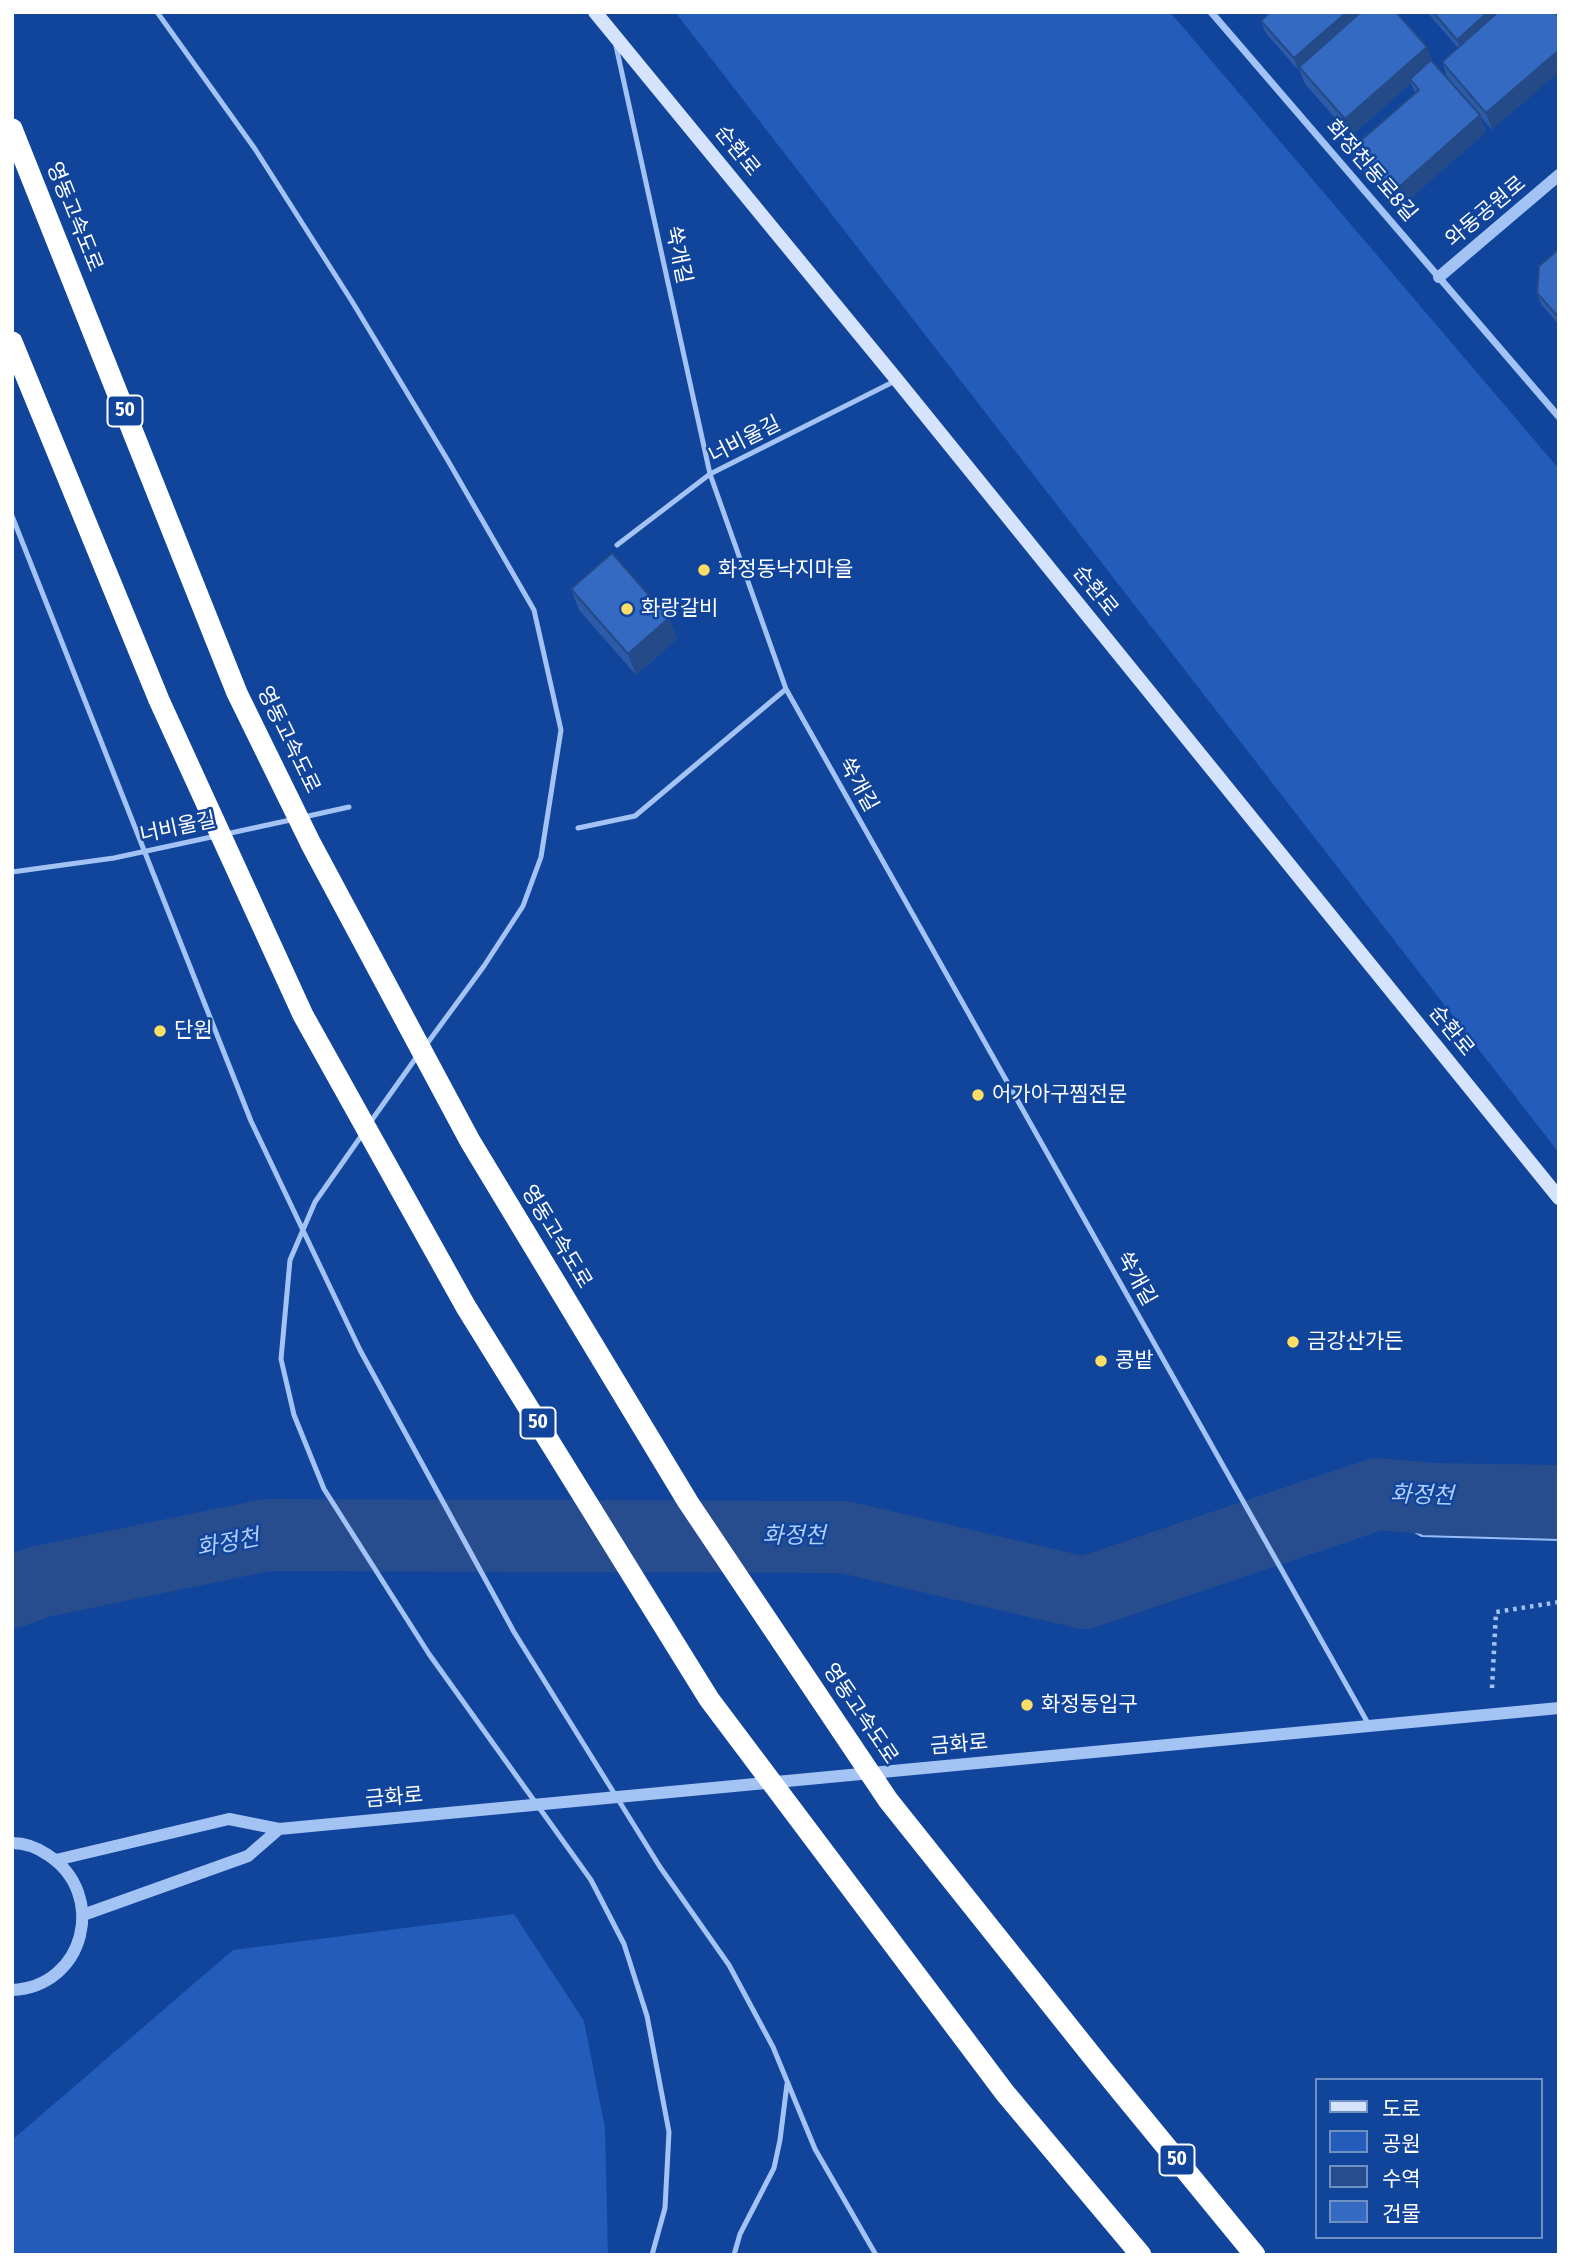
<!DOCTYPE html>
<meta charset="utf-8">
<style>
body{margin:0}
#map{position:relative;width:1571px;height:2267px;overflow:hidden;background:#11449b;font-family:"Fira Sans Condensed","Noto Sans KR",sans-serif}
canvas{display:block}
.frame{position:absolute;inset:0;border:14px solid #fff;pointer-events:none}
.legend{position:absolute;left:1315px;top:2078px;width:228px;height:161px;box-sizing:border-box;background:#11449b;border:2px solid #708fc3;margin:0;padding:9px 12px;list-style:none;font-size:21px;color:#fff}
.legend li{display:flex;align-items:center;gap:14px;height:35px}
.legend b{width:35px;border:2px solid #708fc3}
</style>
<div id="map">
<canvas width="1571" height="2267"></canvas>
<div class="frame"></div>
<ul class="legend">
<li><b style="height:9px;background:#d5e3fd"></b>도로</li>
<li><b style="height:19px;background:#235cba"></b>공원</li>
<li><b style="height:19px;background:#284d8f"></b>수역</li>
<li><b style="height:19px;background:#346ac2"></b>건물</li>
</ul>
</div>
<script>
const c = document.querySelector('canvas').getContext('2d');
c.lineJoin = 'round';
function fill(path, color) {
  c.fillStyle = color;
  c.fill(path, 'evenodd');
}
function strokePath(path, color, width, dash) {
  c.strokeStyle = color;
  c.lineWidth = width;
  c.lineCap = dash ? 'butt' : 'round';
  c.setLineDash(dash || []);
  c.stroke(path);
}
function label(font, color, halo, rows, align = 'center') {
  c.font = font + ' "Fira Sans Condensed","Noto Sans KR",sans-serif';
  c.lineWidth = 5;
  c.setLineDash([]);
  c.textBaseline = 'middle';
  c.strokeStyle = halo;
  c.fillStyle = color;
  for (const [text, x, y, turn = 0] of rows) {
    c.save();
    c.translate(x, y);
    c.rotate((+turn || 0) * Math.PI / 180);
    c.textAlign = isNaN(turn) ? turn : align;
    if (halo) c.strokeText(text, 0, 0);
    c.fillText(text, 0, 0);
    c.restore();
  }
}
fill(new Path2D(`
 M675 12H1170L1559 469V1153Z
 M514 1914 584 2021 605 2128 608 2255H12V2140L233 1950Z`), '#235cba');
const water = new Path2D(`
 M1364 1487 1559 1489V1540L1422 1536 1383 1515 1289 1537 1276 1522Z`);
fill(water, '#284d8f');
strokePath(water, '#96bdf8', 2);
strokePath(new Path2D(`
 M12 1592 39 1582 267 1535 844 1537 1084 1593 1377 1494 1436 1499 1559 1501`), '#284d8f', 72);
strokePath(new Path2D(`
 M1492 1688 1496 1612 1559 1602`), '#a4c3f5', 4.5, [3.5, 5]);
strokePath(new Path2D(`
 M157 12 255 149 353 303 447 459 534 610 561 730 541 857 523 906 484 966 426 1045
 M616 46 710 474 786 689 1369 1725
 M12 516 251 1121 360 1350 514 1632 660 1867 729 1965 773 2047 815 2149 876 2255
 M617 545 710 474 895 381
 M304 817 349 807
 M578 828 635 816 786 689
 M226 834 295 819
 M12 872 114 858 216 836
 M369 1124 418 1055
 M364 1132 315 1202 290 1260 281 1359 294 1415 324 1489 429 1654 591 1880 624 1944 647 2016 669 2132 665 2208 652 2255
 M734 2255 740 2234 774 2168 780 2140 787 2084`), '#a4c3f5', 5);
strokePath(new Path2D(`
 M1211 12 1559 417`), '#a4c3f5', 7);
strokePath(new Path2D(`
 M1439 277 1559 175
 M12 1843C25 1843 38 1848 48 1855 108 1894 85 1987 12 1990
 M56 1860 229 1819 279 1829 1559 1708
 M83 1915 248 1856 279 1829`), '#a4c3f5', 12);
strokePath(new Path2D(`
 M595 12 897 380 1559 1198`), '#d5e3fd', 14);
strokePath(new Path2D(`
 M12 129 237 693 311 844 470 1141 688 1502 888 1800 1100 2066 1255 2255
 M12 342 159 700 303 1015 466 1307 709 1699 1005 2093 1141 2255`), '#fff', 21);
fill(new Path2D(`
 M1427 12H1554L1492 130 1480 116 1486 132 1397 210 1357 165 1351 149 1415 93 1411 83 1351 136 1305 84 1299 69 1298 70 1265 32 1261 21 1432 61 1448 79 1442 62 1458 48Z
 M1559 249V325L1541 304 1537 293Z
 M571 589 669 618 677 639 636 675 579 610Z`), '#2d5ba7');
fill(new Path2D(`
 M1347 12H1364L1298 70 1294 58Z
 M1488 12H1505L1461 51 1457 40Z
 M1427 47 1433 63 1410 79 1411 83 1351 136 1345 119Z
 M1559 50V72L1492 130 1486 113Z
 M1480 115 1486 132 1397 210 1391 194Z
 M669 618 677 639 636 675 628 654Z`), '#244a88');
const building = new Path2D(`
 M1270 12H1347L1294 58 1261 21Z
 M1361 12H1396L1427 47 1345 119 1299 67Z
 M1433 12H1488L1457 40Z
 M1498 12H1554L1559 17V50L1486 113 1442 62Z
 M1431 60 1480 115 1391 194 1351 149 1419 90 1410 79Z
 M1559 249V318L1537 293 1539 266Z
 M612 553 669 618 628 654 571 589Z`);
fill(building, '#346ac2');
strokePath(building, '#244a88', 2);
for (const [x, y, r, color] of [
 [704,570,7,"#ffde68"],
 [627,609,7,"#ffde68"],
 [160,1031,7,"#ffde68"],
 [978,1095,7,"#ffde68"],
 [1293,1342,7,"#ffde68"],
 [1101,1361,7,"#ffde68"],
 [1027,1705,7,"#ffde68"]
]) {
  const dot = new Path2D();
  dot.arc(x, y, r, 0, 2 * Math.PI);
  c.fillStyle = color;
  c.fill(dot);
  strokePath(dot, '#11449b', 2.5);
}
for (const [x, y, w] of [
 [125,411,35],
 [538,1423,35],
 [1177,2160,35]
]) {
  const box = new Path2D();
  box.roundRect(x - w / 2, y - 15.5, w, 31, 5);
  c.fillStyle = '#11449b';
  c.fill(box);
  strokePath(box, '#fff', 2);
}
label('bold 19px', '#fff', null, [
 ["50",125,411],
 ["50",538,1423],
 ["50",1177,2160]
]);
label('21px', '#fff', '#11449b', [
 ["순환로",737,151,51],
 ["화정천동로8길",1371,171,49],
 ["와동공원로",1486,212,-40],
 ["영동고속도로",74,217,68],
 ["쑥개길",678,255,78],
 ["너비울길",745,440,-27],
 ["순환로",1095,591,51],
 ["영동고속도로",288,740,64],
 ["쑥개길",858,785,61],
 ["너비울길",178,828,-12],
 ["순환로",1451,1031,51],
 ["영동고속도로",556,1237,59],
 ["쑥개길",1136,1279,61],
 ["영동고속도로",860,1714,56],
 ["금화로",959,1745,-5],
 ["금화로",394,1798,-5]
]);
label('21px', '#fff', '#11449b', [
 ["화정동낙지마을",718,570],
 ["화랑갈비",641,609],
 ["단원",174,1031],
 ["어가아구찜전문",992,1095],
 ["금강산가든",1307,1342],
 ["콩밭",1115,1361],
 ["화정동입구",1041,1705]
], 'left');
label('italic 23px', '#b1cefb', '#11449b', [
 ["화정천",1422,1496,2],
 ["화정천",794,1537],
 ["화정천",228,1544,-11]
]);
</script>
